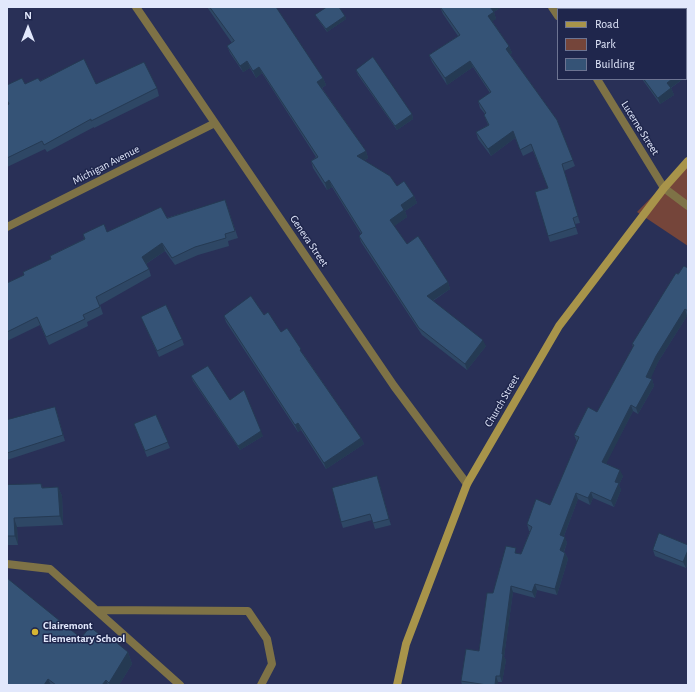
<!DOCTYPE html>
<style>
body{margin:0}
#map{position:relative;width:695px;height:692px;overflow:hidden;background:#293057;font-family:"Alegreya Sans",sans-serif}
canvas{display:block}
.frame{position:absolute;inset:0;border:8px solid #e2e8fc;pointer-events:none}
.legend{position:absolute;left:557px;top:8px;width:130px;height:72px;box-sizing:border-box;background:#1f264c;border:1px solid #6d7492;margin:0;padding:5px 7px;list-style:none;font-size:12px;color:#e2e8fc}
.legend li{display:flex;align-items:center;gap:8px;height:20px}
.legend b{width:20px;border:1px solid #6d7492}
.north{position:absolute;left:8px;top:8px;width:40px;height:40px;-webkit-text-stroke:3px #1f264c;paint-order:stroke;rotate:0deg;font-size:11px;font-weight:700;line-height:16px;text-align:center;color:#e2e8fc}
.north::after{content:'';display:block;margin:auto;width:14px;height:18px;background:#e2e8fc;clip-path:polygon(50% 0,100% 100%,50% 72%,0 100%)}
</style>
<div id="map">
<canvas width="695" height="692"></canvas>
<div class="frame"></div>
<ul class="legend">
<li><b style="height:5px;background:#a8944a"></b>Road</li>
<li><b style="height:11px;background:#75453a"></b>Park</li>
<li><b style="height:11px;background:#355376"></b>Building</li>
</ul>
<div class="north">N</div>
</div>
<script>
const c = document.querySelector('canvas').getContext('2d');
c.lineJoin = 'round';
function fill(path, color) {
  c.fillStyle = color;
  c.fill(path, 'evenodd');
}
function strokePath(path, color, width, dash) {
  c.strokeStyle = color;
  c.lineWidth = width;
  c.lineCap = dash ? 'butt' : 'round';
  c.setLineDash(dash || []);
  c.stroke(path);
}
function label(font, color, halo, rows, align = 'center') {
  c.font = font + ' "Alegreya Sans",sans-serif';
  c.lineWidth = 3;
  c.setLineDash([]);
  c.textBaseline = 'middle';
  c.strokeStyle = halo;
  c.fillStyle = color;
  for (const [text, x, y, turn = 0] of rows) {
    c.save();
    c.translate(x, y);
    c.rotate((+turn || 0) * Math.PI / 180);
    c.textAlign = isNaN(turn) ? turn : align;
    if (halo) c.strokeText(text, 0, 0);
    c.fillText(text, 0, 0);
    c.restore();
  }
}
fill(new Path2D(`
 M688 160V246L637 212Z`), '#75453a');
strokePath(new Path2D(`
 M664 188 688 206
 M7 564 50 569 180 685
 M97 610 248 611 267 639 272 664 261 685`), '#7e7246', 8);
strokePath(new Path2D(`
 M136 7 394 386 467 484
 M552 7 558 16
 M597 79 664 188
 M7 227 215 123`), '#7e7246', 8);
strokePath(new Path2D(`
 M397 685 406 644 467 484 559 326 664 188 688 161`), '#a8944a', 8);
fill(new Path2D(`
 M207 7H276L323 78 326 85 322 88 366 151 368 158 364 161 397 186 414 196 417 203 405 211 407 217 394 226 407 244 448 282 450 289 433 301 486 346 467 370 422 335 361 242 359 236 361 234 332 187 327 190 313 168 311 161 316 157 262 73 256 78 250 68 243 72 230 53 227 46 232 43Z
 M440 7H500V8L494 12 496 19 492 21 509 46 512 53 510 54 557 120 575 166 564 171 580 223 575 224 578 234 550 242 548 236V188L533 151 523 156 515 138 491 156 478 139 476 132 488 125 484 115 485 114 480 108 478 101 490 93 473 67 447 85 432 62 429 55 458 36 443 14Z
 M315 15 345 16 346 19 327 32 317 18Z
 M356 70 412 114 413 119 397 130 358 75Z
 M642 79H683L671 88 674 95 660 104Z
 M40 81 157 88 159 96 94 128V127L47 152 45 149 7 167V105H8L7 102V85L25 84Z
 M225 200 238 238 228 241 229 246 198 255 175 265 165 251 146 264 149 269 151 276 100 305 103 314 87 322 88 326 49 345 40 325 7 341V283L24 275 23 272 51 259 50 256 84 239 83 234 107 232 167 218Z
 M688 268V316H687L658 362 650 379H652L654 386 638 414 633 411 606 463 623 476 619 485 621 490 614 507 593 498 590 505 578 499 564 536 567 543 564 552 565 553 568 559 557 595 537 590 535 598 513 592 504 657 506 660 502 682H498V685H462L461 681 479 651 493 593 518 554H521L530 531H529L527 524 550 505 577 442 574 435 597 412 633 347 632 344 678 274Z
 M264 315 304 355 361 438 364 444 326 469 301 430 298 432 226 322 224 316Z
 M141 317 182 339 184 345 159 357Z
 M191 376 230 400 263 436 240 450 193 381Z
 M57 413 65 441 7 460V420Z
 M156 415 170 448 147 457 134 424Z
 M377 476 391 525 375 529 372 520 343 528 341 522Z
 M41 484 43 488 58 487 62 496 63 525 17 527 18 545H7V485Z
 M688 545V562L686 568 655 556 653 550Z
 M103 637 128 652 132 664 119 685H7L81 638Z`), '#2e4765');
fill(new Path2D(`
 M490 7H500V8L494 12 496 19 491 22 488 16Z
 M345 16 346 19 327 32 326 29Z
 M509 46 512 53 508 55 506 49Z
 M247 61 250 68 243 72 240 66Z
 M470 61 473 67 447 85 445 78Z
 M259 67 262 73 256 78 253 71Z
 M688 68V76L686 77V69Z
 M323 78 326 85 320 89 317 82Z
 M672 79H683L669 89 667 83Z
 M671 88 674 95 660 104 658 98Z
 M412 114 413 119 397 130 395 126Z
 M513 131 515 138 491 156 488 149Z
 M366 151 368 158 360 163 357 156Z
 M329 180 332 187 327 190 325 183Z
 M414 196 417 203 405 211 407 217 393 227 390 220 401 205Z
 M162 243 165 251 144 265 142 257Z
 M448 282 450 289 429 303 427 296Z
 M685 309 687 316 658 362 649 383 646 377 656 356Z
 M483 340 486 346 467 370 465 364Z
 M652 379 654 386 638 414 636 408Z
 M631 405 633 411 604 468 602 462Z
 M55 407 57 413 65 441 63 435Z
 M298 423 301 430 298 432 295 425Z
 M261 431 263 436 240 450 238 446Z
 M361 438 364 444 326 469 324 463Z
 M620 470 623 476 619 485 621 490 614 507 611 501 615 482Z
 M377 476 379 482 391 525 389 519Z
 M58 487 62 496 63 525 60 516Z
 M591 492 593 498 590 505 588 498Z
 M576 493 578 499 562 541 560 535Z
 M14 518 17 527 18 545 15 536Z
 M565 537 567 543 562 556 560 550Z
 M688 550V562L686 568 683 562Z
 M565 553 568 559 557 595 555 589Z
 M535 584 537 590 535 598 532 592Z
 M511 586 513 592 504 657 506 660 502 682 500 676 502 654Z
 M128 652 132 664 119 685H110L109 683Z
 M496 676 498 682V685H495Z
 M48 679 51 685H44Z
 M106 680 108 685H102Z`), '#253a53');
const building = new Path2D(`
 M210 7H276L323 78 317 82 366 151 357 156 390 176 397 186 404 181 414 196 401 205 404 210 390 220 407 244 418 236 448 282 427 296 483 340 465 364 419 328 359 236 362 233 329 180 325 183 311 161 318 157 259 67 253 71 247 61 240 66 227 46 234 41Z
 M327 7H339L345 16 326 29 315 15Z
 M442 7H490L494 12 488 16 509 46 506 49 557 120 573 160 562 164 578 216 573 218 576 227 548 236 535 192 548 188 531 144 520 150 513 131 488 149 476 132 489 125 484 115 486 113 478 101 491 92 470 61 445 78 429 55 460 35 441 8Z
 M606 7H642L643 9H607Z
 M686 43 688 45V68L686 69Z
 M373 57 412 114 395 126 356 70Z
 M84 59 96 84 144 62 157 88 91 121V119L44 145 42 141 7 158V105L9 104 7 100V85L22 78 25 84 38 78 40 81Z
 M644 79H672L667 83 671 88 658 98Z
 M225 200 235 231 225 234 226 238 195 247 172 258 162 243 142 257 149 269 96 297 100 307 83 315 85 319 46 337 37 317 7 332V283L24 275 23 272 51 259 50 256 85 239 83 234 104 224 107 232 161 207 167 218Z
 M684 266 688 268V311L685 309 656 356 646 377 652 379 636 408 631 405 602 462 620 470 615 482 619 483 611 501 591 492 588 498 576 493 560 535 565 537 560 550 565 553 555 589 535 584 532 592 511 586 502 654H503L500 676H496L495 685H487L461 681 466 649 479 651 487 593H493L506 546 516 548 515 553 521 554 532 527 527 524 536 499 550 505 579 437 574 435 588 407 597 412 634 345 632 344 676 273 678 274Z
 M251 296 264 315 268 312 281 332 287 328 301 349 300 350 361 438 324 463 298 423 295 425 224 316Z
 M166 305 182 339 157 351 141 317Z
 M208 366 230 400 244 390 261 431 238 446 191 376Z
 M55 407 63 435 7 453V420Z
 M156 415 168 442 145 451 134 424Z
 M377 476 389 519 373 523 370 514 341 522 332 488Z
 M41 484 42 488 58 487 60 516 14 518 15 536H7V485Z
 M659 533 688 545V550L683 562 653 550Z
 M7 578 81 638 90 627 103 637 106 634 128 652 109 683 106 680 102 685H56L48 679 44 685H7Z`);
fill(building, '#355376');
strokePath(building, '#253a53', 1);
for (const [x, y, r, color] of [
 [35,632,4,"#d6b534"]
]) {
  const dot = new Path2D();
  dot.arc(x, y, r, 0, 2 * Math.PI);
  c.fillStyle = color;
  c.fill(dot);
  strokePath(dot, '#1f264c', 1.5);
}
label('11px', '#e2e8fc', '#1f264c', [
 ["Lucerne Street",640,128,58],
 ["Michigan Avenue",106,165,-27],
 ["Geneva Street",309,241,56],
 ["Church Street",502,401,-60]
]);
label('bold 11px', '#e2e8fc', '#1f264c', [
 ["Clairemont",43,626],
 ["Elementary School",43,639]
], 'left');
</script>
